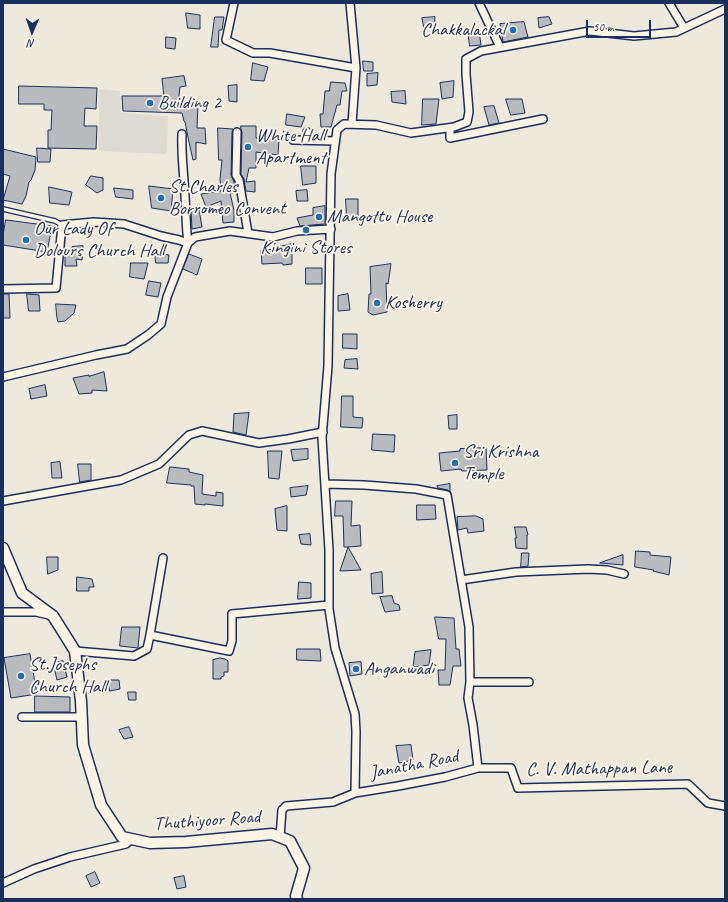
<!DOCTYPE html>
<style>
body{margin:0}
#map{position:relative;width:728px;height:902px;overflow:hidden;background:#eee9dd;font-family:Caveat,sans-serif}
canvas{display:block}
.frame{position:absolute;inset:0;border:4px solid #1b2f5e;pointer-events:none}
.north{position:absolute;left:12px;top:12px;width:40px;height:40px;-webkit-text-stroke:3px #fcf5e5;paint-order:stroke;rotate:182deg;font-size:11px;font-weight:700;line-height:16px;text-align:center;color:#1b2f5e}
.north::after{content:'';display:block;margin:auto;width:14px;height:18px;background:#1b2f5e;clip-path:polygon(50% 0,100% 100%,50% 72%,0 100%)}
.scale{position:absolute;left:586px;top:20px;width:65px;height:18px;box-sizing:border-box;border:2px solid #1b2f5e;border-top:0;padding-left:5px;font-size:12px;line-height:14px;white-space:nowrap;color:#1b2f5e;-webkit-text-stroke:3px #fcf5e5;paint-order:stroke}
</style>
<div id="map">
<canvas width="728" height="902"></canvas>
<div class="frame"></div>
<div class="north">N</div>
<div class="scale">50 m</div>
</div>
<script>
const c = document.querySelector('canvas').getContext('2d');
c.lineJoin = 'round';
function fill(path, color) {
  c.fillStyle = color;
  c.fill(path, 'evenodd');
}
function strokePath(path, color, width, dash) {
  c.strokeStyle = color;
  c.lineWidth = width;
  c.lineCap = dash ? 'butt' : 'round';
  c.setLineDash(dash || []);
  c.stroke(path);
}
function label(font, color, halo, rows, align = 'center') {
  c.font = font + ' Caveat,sans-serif';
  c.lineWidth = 3.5;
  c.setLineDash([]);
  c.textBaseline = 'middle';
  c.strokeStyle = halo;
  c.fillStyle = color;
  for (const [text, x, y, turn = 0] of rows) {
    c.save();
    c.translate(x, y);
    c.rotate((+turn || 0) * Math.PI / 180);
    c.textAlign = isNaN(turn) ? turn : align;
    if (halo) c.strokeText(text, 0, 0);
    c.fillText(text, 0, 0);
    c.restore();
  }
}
fill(new Path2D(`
 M99 89 120 91 121 113 168 116 167 154 99 151Z`), '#dedbd4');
const building = new Path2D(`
 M186 13 200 15V29L188 28Z
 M215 17H224L222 30H219L218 47H211Z
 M435 17 434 28 424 29 422 18Z
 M549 17 552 24 539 28 538 18Z
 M524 22 528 37 503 42 500 24Z
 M468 31H479L481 45 470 46Z
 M166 37 176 38 175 49 166 48Z
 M363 61 373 62V71H364Z
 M253 63 268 67 264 81 251 80Z
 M378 73 377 85 367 86V74Z
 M184 76 186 86 180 87 178 103 198 104 197 128H205L206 144 196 142V159L193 160 189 142 185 122 184 121 182 113 123 111 122 96H164L162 79Z
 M454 81 453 97 442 99 440 83Z
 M331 82 345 83 347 91H342L340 105H337L331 127H321L320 114H323L325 91H329Z
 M237 85V102L229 101 228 86Z
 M19 86 97 88 96 109 85 108 84 126H97L96 149 48 148V130H51L52 110H44V104H19Z
 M405 91 406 104 392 102 391 92Z
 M423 99H439L436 124 422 125Z
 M506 99H522L525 113 511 115Z
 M494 106 499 123 489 125 484 107Z
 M287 114 305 117 301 127 286 125Z
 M241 126H256V138L279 140 278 155 256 152V168H249L246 182 255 181V192L246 191 244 179 241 174 242 132 241 129Z
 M218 128 233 129 232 132 231 175 234 182 236 191H232L233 193H230L234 210V222L223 223 221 201 206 207 201 194 221 191 220 179 222 160H219Z
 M37 148 51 149 50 162H38Z
 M3 149 36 157 35 170 31 180 29 182 26 196 22 204 3 200 10 176 3 174Z
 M301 166H316V183L303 185Z
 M91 176 103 178V190L97 193 86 185Z
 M149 186 173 189 171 211 152 208Z
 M49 187 72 192 69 205 50 203Z
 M114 188 133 190V199L116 197Z
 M307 190 308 201H297L296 191Z
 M346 199H358V217L347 218Z
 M325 206V224L300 226 297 218 313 215V208Z
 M199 209 202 227 192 229 191 210Z
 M6 220 52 226 47 252 3 245V235Z
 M292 244V264L283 265 282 263 262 264 261 250 280 249 279 247Z
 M83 246 82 260 76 259 77 266H65V251L72 254V247Z
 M155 253 169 255 168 263H156Z
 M189 254 202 259 197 275 183 269Z
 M131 263H148L144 279 130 277Z
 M391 264 388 284 386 283 387 312 373 315 368 312 369 294H371L370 267Z
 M306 268H322V284H306Z
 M149 281 161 283 158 297 146 295Z
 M3 294H9L10 318H3Z
 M27 294 39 295 40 311H29Z
 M348 294 350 310 338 311V296Z
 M56 304 76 305 74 313 65 321 58 322 57 318Z
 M343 334H357V349L343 348Z
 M357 359 358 369 344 368 345 360Z
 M104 372 107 391 92 390V393L79 394 73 378 89 375V376Z
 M45 385 47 396 31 399 29 389Z
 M342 396H353V417L363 418 362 428 341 427Z
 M249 413 246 435 233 432 234 414Z
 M457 415V429H449L448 416Z
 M373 434 395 435 394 452 372 450Z
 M486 448 487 470 462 471 461 469 441 471 439 453 460 451V449Z
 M308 449V459L293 461 291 450Z
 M268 451H282L279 479 269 478Z
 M60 462 62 478H52L51 463Z
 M78 464H91V480L80 482Z
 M170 467 189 469V472L203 475 202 494 216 496V492L223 493V506L205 504V505L195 504 194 486H191V485L167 483Z
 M450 484V492L448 490 438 488 437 486Z
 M308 486 306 495 291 497 290 488Z
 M336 501H352L351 526 360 525 361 546 348 547 361 570 340 571 348 547H344L343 516H335Z
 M417 505H435L436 519 417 520Z
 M287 506V531L277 530 275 509Z
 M476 516 483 519 484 531 468 533 467 528 458 530 457 517Z
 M515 527H526L528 535H527V549L516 548 515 538H516Z
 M310 534 311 545 301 544 299 535Z
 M636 551 650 552V555L671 557 669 575 653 571 654 570 635 567Z
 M522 553H529L528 566 521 567Z
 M623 555V565L600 563Z
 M47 557H58V570L48 574Z
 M382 572 383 593 372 594 371 574Z
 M77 577 92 579 94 587H89V591H77Z
 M299 582 311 583V598L298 599Z
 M392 596 394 603 399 605 400 610 385 612 380 597Z
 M435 617 454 618 456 649H459L461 666H453L450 685H439L438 670H445L446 639H439Z
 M122 627H140L138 648 120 646Z
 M297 649H320L321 661 297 660Z
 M431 650 429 665 413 667 415 652Z
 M30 654 37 694 11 698 4 658Z
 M220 658 225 659 228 661V672H224V676L221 677V679H213V660Z
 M63 661 67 677 57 680 53 663Z
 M361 662 362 674 350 676 349 663Z
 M108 680H119L120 689 110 691Z
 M128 692H136V700H129Z
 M35 696 70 697V712H35Z
 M129 727 133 737 124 739 119 730Z
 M411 745 413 760 399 763 396 746Z
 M95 872 100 883 91 887 86 876Z
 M184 876 186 887 177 889 174 878Z`);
fill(building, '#babbbe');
strokePath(building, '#1b2f5e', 1);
const service = new Path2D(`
 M3 209 55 221 62 225`);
const minor = new Path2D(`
 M234 3 226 40 253 53H270L356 68 352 124
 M350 3 356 68
 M479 3 500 47
 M669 3 684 28
 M450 128V138L543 119
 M237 132 236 175 239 180 248 233
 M307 132 308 140
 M293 140 335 141
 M3 289 56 288 62 225 94 222 124 224 161 236 179 240 188 243C186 228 186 212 185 196 184 175 181 155 182 134
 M3 377 96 355 127 349 148 335 161 324 167 297 188 243 195 237 230 231 273 237 297 231 331 229
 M325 484 364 485 416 489 447 495 469 627 470 682 468 698 473 725 478 768
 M3 501 121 480 159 464 189 435 202 431 259 443 288 439 323 432
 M461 580 516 572 588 569 607 570 624 574
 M3 612H36L49 615
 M150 635 163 558
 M75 651 134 656 147 649 150 635 229 651 232 641V614L329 605
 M470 682H529
 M22 717H82
 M355 793 398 786 445 777 478 768H511L518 788 688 784 708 803 725 806
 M280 837 282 810 286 806 333 802 355 793 356 732 355 714 335 648 329 609V550L322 438 328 366 331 174 337 130 344 124 376 125 411 133 454 127 467 122 469 112 466 74V59L481 51 590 31 634 36 676 32 725 9
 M3 883 34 869 70 857 126 844 131 839`);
const secondary = new Path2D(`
 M3 548 22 593 53 616 75 651 81 701 83 745 101 805 122 837 150 843 186 842 272 834 290 841 304 868 296 896 297 899`);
strokePath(service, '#1b2f5e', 6);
strokePath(minor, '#1b2f5e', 10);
strokePath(secondary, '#1b2f5e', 13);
strokePath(service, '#fcf5e5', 3.5);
strokePath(minor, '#fcf5e5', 7);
strokePath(secondary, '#fcf5e5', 10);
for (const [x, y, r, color] of [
 [513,30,4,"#1f6fb2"],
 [150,103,4,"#1f6fb2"],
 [248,147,4,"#1f6fb2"],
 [161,198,4,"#1f6fb2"],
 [319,217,4,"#1f6fb2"],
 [306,230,4,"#1f6fb2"],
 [26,240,4,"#1f6fb2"],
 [377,303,4,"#1f6fb2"],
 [455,463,4,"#1f6fb2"],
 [356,669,4,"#1f6fb2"],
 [21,676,4,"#1f6fb2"]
]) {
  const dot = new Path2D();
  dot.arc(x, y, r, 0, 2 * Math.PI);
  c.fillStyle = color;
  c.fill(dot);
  strokePath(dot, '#fcf5e5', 1.5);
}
label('19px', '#1b2f5e', '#fcf5e5', [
 ["Chakkalackal",505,30,"right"],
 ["Building 2",158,103],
 ["White Hall",256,136],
 ["Apartment",256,158],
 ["St.Charles",169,187],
 ["Borromeo Convent",169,209],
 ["Mangottu House",327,217],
 ["Our Lady Of",34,229],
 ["Dolours Church Hall",34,251],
 ["Kingini Stores",306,248,"center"],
 ["Kosherry",385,303],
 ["Sri Krishna",463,452],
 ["Temple",463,474],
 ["St.Josephs",29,665],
 ["Church Hall",29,687],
 ["Anganwadi",364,669]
], 'left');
label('19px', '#1b2f5e', '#fcf5e5', [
 ["Janatha Road",414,765,-11],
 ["C. V. Mathappan Lane",599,769,-1],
 ["Thuthiyoor Road",207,821,-4]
]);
</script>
